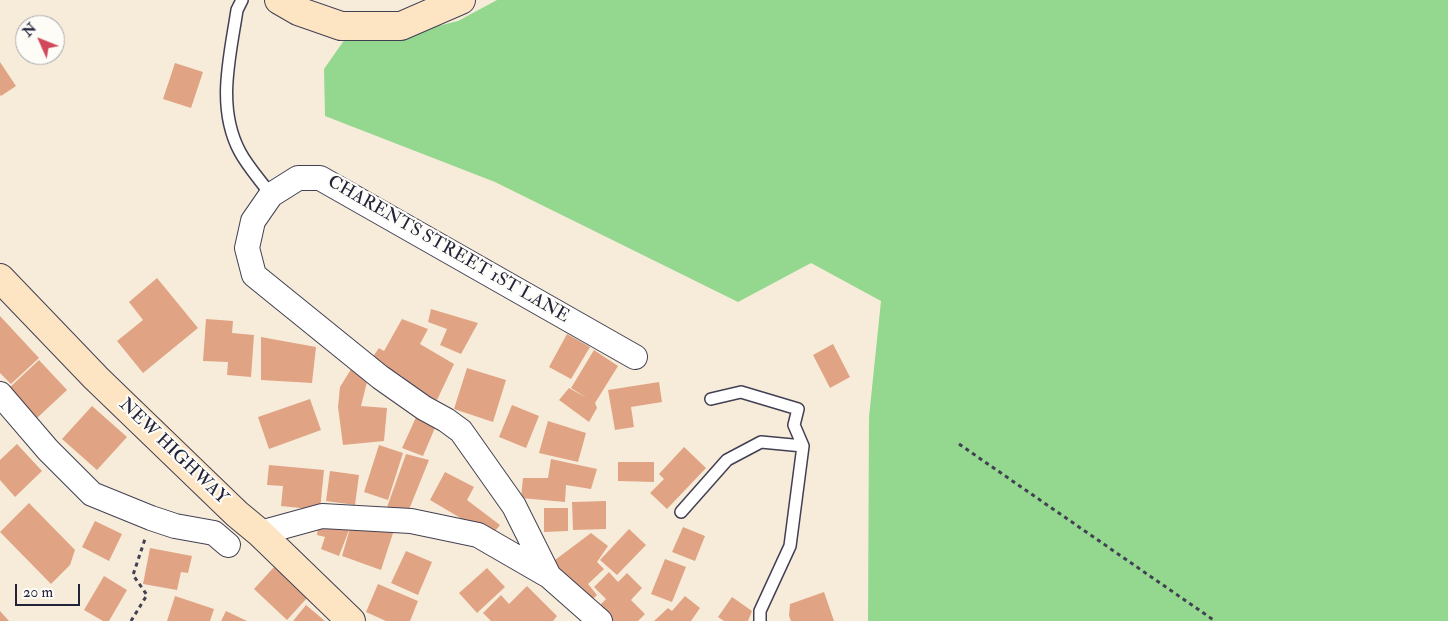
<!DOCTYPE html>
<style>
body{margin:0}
#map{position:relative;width:1448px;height:621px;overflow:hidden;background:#f7ecda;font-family:"IM FELL Double Pica",serif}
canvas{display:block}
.north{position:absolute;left:15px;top:15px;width:50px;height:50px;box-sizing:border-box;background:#fdfcf7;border:1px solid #a5a5ac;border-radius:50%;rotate:314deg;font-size:14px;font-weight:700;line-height:20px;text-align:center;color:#22223b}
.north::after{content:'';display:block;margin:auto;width:18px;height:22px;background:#d1495b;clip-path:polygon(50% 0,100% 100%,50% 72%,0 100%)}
.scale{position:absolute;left:15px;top:584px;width:65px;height:22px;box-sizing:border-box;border:2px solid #22223b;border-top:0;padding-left:6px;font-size:15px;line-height:18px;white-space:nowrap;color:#22223b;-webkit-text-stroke:4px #fdfcf7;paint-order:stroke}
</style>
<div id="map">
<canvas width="1448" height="621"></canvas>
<div class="north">N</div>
<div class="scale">20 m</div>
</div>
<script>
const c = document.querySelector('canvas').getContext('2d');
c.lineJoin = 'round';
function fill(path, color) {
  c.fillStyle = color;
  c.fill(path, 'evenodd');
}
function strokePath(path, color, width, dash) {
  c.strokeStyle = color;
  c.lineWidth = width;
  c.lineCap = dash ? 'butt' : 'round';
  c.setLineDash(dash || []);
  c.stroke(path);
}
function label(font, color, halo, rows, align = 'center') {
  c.font = font + ' "IM FELL Double Pica",serif';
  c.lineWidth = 4.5;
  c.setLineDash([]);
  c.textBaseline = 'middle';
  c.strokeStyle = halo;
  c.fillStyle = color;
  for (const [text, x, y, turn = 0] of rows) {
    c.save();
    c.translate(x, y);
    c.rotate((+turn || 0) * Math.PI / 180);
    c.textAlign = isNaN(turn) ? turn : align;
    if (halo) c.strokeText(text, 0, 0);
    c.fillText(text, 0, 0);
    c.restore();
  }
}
fill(new Path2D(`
 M497 0H1448V621H868L869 417 881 301 811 263 738 302 495 182 325 116 324 69 345 39 402 35 458 21Z`), '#94d78f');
fill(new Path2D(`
 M0 62 16 86 1 96 0 95Z
 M175 63 203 72 191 108 163 99Z
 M157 278 198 328 143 373 117 341 143 320 129 302Z
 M431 309 478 323 461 354 440 345 447 329 428 322Z
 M0 316 39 358 11 384 0 373Z
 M206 319 233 321 232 333 254 335 251 377 227 375 228 362 203 361Z
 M402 319 428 329 420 344 454 364 437 400 402 387 403 377 372 358 379 348 384 351Z
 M567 334 590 347 571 379 549 367Z
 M261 337 316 347 312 383 261 380Z
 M833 344 850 377 830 388 813 355Z
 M594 350 618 366 595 403 597 408 589 422 559 400 569 388 587 398 571 388Z
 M39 360 67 390 36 419 8 389Z
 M353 366 369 374 361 406 387 408 384 441 343 445 338 407 340 387Z
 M467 368 506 380 493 422 454 409Z
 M659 382 662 402 631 407 634 427 615 430 608 390Z
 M310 399 321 430 269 449 258 417Z
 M512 405 539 416 526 448 499 437Z
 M92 406 127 437 97 470 62 439Z
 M418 413 437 423 423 456 402 448Z
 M548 421 586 433 578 462 539 453Z
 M17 444 42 471 15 497 0 480V460Z
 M379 445 403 453 388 500 364 492Z
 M684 447 706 468 667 509 650 493 664 479 659 474Z
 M406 454 429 460 408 512 386 510Z
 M551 459 597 469 591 489 566 485 565 502 521 498 523 478H548Z
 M618 462H654V482L618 481Z
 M269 465 324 470 320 510 281 506 283 486 267 485Z
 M330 471 359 475 355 505 326 501Z
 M445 472 474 487 467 500 500 525 491 536 430 500Z
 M606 501V529L573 530 572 502Z
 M29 503 75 550 70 565 51 584 0 532Z
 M544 508H568V531L544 532Z
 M95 521 122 534 109 561 82 547Z
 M319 521 395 527 381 570 342 556 351 525 339 556 321 549 325 537 317 535Z
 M683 527 705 536 695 561 672 552Z
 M629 529 646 545 617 575 600 560Z
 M591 533 608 546 597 562 604 569 588 584 597 595 587 604 551 563Z
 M150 548 192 556 188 573 181 572 177 590 143 584Z
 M406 551 432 562 418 595 391 583Z
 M665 559 686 567 672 602 651 594Z
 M274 567 307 598 287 620 254 589Z
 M487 568 505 587 477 613 459 593Z
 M609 572 618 582 627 573 642 588 631 600 645 614 638 621H608L596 609 606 599 594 587Z
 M104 576 127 590 109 621H103L84 610Z
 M378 584 418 601 410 621H386L366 612Z
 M527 586 557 616 553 621H491L483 613 501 595 509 604Z
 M824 592 834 621H791L789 616 790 604Z
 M175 596 214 609 210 621H167Z
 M685 596 700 608 691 621H654L668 608 672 611Z
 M732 597 752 611 748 621H724L718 617Z
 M306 605 325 621H293Z
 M0 611 9 621H0Z
 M226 611 247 621H221Z`), '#e0a484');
const lane = new Path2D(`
 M242 0 237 10C230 57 216 107 240 152 248 167 261 181 271 195
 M711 399 741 392 798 409 794 425 803 446 790 546 760 611V621
 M681 512 727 460 761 442 803 446`);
const street = new Path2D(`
 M0 394 48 450 92 494 151 518 175 526 214 533 228 545
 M260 533 322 516 411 521 478 535 549 576
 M600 621 549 576 514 506 461 431 446 420 424 408 380 377 254 275 247 248 253 221 271 195 298 178H320L635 357`);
const secondary = new Path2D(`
 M279 0 298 11 341 26H401L461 0
 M0 278 96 378 237 514 260 533 351 621`);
strokePath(lane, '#424053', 14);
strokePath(street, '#424053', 26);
strokePath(secondary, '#424053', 30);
strokePath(new Path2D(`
 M959 444 1215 621
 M131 621 147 595 133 575 145 539`), '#424053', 3, [4, 4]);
strokePath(lane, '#fff', 11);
strokePath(street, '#fff', 24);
strokePath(secondary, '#fde5c4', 28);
label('18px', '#22223b', '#fdfcf7', [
 ["CHARENTS STREET 1ST LANE",448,250,30],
 ["NEW HIGHWAY",173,452,44]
]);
</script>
